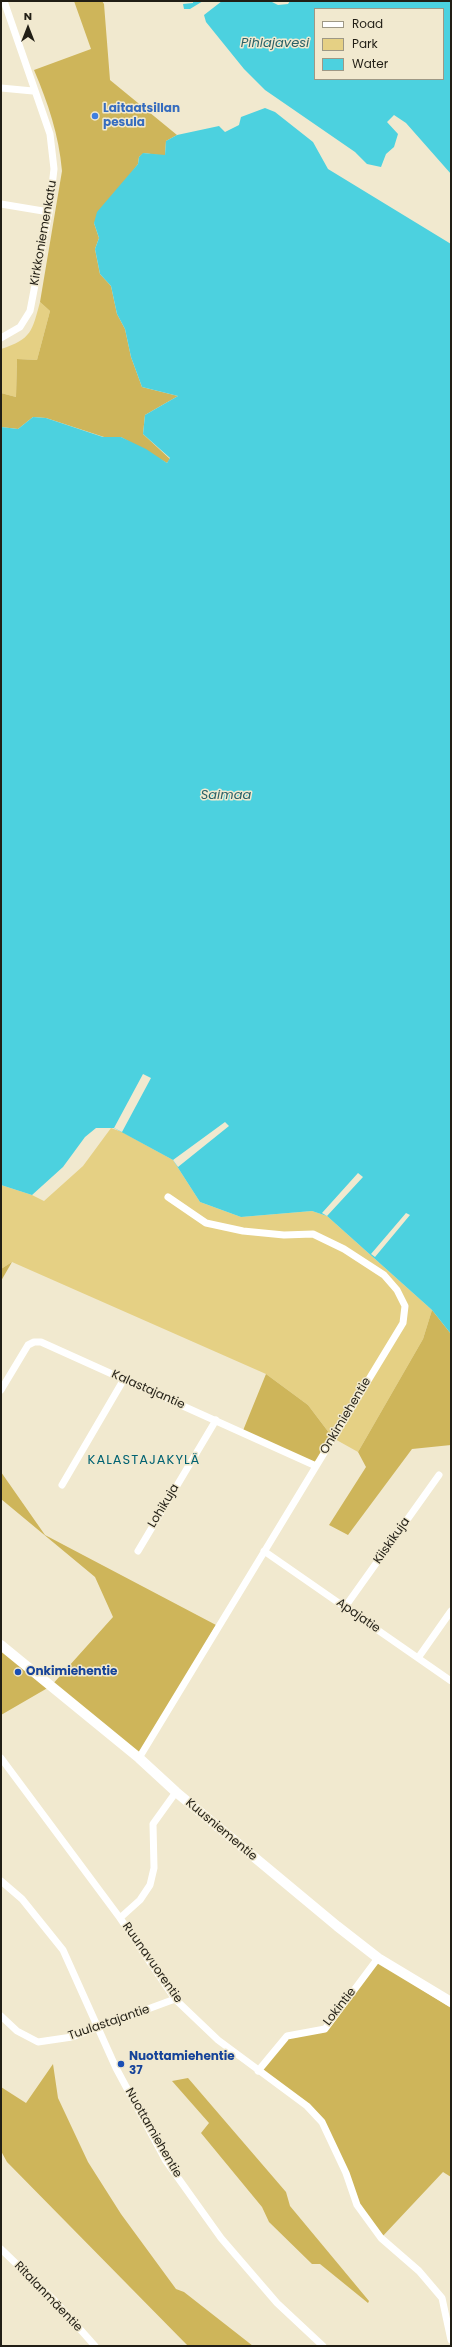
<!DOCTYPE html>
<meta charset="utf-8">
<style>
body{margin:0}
#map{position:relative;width:452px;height:2347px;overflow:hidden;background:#f1e9cf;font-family:Poppins,sans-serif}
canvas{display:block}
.frame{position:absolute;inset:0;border:2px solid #211e15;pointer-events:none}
.legend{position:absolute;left:314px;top:8px;width:130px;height:72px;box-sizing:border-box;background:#f1e9cf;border:1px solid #9e9885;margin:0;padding:5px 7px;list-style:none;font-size:12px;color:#211e15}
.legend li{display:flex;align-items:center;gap:8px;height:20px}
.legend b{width:20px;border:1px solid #9e9885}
.north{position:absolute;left:8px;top:8px;width:40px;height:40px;-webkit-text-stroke:3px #f1e9cf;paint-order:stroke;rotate:0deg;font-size:11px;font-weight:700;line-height:16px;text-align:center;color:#211e15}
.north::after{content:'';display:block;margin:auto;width:14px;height:18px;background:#211e15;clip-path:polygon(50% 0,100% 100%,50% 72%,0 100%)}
</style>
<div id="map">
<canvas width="452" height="2347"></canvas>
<div class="frame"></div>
<ul class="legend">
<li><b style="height:5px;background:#fff"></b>Road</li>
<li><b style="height:11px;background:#e5d084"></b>Park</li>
<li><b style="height:11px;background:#4cd1df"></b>Water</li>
</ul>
<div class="north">N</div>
</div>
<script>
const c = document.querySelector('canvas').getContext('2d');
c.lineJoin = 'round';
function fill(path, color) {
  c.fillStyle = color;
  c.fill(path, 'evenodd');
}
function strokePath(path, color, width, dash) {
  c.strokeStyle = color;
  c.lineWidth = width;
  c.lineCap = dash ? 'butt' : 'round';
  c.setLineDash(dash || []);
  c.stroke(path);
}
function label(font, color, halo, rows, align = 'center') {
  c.font = font + ' Poppins,sans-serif';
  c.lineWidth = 3;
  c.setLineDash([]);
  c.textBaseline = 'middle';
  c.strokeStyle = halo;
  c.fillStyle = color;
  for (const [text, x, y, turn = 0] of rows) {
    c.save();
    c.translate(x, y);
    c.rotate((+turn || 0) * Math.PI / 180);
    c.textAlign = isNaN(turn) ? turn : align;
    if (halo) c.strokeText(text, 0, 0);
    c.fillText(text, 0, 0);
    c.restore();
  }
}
fill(new Path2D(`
 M40 302 50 311 37 360 17 359 16 397 1 393V349C32 339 32 331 40 302Z
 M111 1128 122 1132 173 1160 200 1202 241 1217 312 1211 327 1216 432 1310 423 1339 358 1452 333 1438 308 1405 266 1374 12 1262 1 1269V1185L32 1195 44 1201 83 1166Z`), '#e5d084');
fill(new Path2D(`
 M74 1H102L104 4 110 80 177 135 166 141 165 156 144 153 139 157 138 164 94 223 99 238 95 249 100 274 111 286 117 314 125 329 131 357 142 387 178 396 145 415 143 434 170 459 167 463 121 437H104L46 418 33 417 18 429 1 427V393L16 397 17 359 37 360 50 311 40 302 62 171C59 135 48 103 34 70L91 49Z
 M12 1262 1 1281V1269Z
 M432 1310 451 1334V1445L412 1449 348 1535 329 1525 366 1467 358 1452 423 1339Z
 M266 1374 308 1405 333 1438 316 1466 242 1433Z
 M1 1472 45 1535 216 1625 139 1758 51 1686 1 1715V1645L51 1686 113 1617 95 1577 1 1499Z
 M378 1962 451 2008V2177L443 2172 381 2238 357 2205 322 2122 307 2106 258 2071 287 2036 325 2028Z
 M53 2064 58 2098 88 2162 121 2214 176 2289 184 2292 253 2346H188L7 2162 1 2151V2087L26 2103Z
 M188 2078 286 2192 290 2206 369 2301 368 2303 320 2264H312L269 2222 262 2207 201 2133 209 2123 172 2081Z`), '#ceb55a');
fill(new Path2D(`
 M193 1H203L190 9H184L183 4 193 3Z
 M222 1H270L278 5 288 4 290 1H451V174L406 123 394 115 387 122 398 134 394 147 386 154 381 167 367 164 355 152 265 90 244 69 206 22 204 15ZM315 9H443V79H315Z
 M265 108 275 112 313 142 328 169 451 244V1334L432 1310 327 1216 312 1211 241 1217 200 1202 173 1160 114 1128H96L85 1137 63 1167 32 1195 1 1185V427L18 429 33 417 46 418 103 437H121L146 449 167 463 170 458 143 434 145 415 178 396 142 387 131 357 125 329 117 314 111 286 100 274 95 249 99 238 94 223 97 212 138 164 139 157 143 153 165 155 166 141 177 135 219 126 225 132 239 125 241 117Z`), '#4cd1df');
fill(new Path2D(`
 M143 1074 151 1078 122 1132 114 1128Z
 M225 1122 229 1126 178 1167 173 1160Z
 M358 1173 363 1177 327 1216 322 1213Z
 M406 1213 410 1215 375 1257 371 1254Z`), '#f1e9cf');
strokePath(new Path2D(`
 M1 88 33 91
 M1 204 49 212
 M1 338 20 327 30 311 49 212 54 169 50 134 4 1
 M1 1390 28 1345 34 1342H41L316 1466
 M62 1485 124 1379
 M138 1551 216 1420
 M264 1551 451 1681
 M345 1607 439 1475
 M418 1658 451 1611
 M1 1758 120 1918 175 1999 218 2040 307 2106 322 2122 346 2173 357 2205 381 2238 419 2271 442 2298 451 2340
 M139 1758 403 1323 405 1306 397 1290 384 1275 344 1249 313 1234 284 1235 243 1231 206 1223 168 1197
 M1 1881 22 1899 63 1950 116 2068 166 2161 221 2238 277 2303 323 2346
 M120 1918 140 1900 150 1885 154 1868 153 1824 176 1792
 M1 2016 17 2031 38 2042 72 2037 175 1999
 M258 2071 287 2036 325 2029 378 1958
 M1 2249 55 2301 95 2346`), '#fff', 7);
strokePath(new Path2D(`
 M1 1645 139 1758 176 1792 337 1926 378 1958 451 2002`), '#fff', 10);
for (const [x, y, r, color] of [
 [95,116,4,"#3f7fe0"],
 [18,1672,4,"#1a4fb4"],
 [121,2064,4,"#1a4fb4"]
]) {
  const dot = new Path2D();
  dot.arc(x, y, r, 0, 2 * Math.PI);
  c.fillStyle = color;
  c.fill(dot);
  strokePath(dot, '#f1e9cf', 1.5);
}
label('bold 12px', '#366cbe', '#f1e9cf', [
 ["Laitaatsillan",103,109],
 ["pesula",103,123]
], 'left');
label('12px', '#211e15', '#f1e9cf', [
 ["Kirkkoniemenkatu",44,233,-80],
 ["Kalastajantie",148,1390,24],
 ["Onkimiehentie",346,1416,-59],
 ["Lohikuja",164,1506,-59],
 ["Kiiskikuja",392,1541,-55],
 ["Apajatie",358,1616,35],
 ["Kuusniementie",221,1830,40],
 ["Ruunavuorentie",152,1963,55],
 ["Lokintie",340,2007,-52],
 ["Tuulastajantie",109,2023,-19],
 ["Nuottamiehentie",153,2133,60],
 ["Ritalanmäentie",48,2297,46]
]);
label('bold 12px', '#164399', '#f1e9cf', [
 ["Onkimiehentie",26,1672],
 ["Nuottamiehentie",129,2057],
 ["37",129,2071]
], 'left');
label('italic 13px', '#2b6167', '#f1e9cf', [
 ["Pihlajavesi",275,44],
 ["Saimaa",226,796]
]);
c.letterSpacing = '1px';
label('13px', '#016272', '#f1e9cf', [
 ["KALASTAJAKYLÄ",144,1461]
]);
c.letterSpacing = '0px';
</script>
